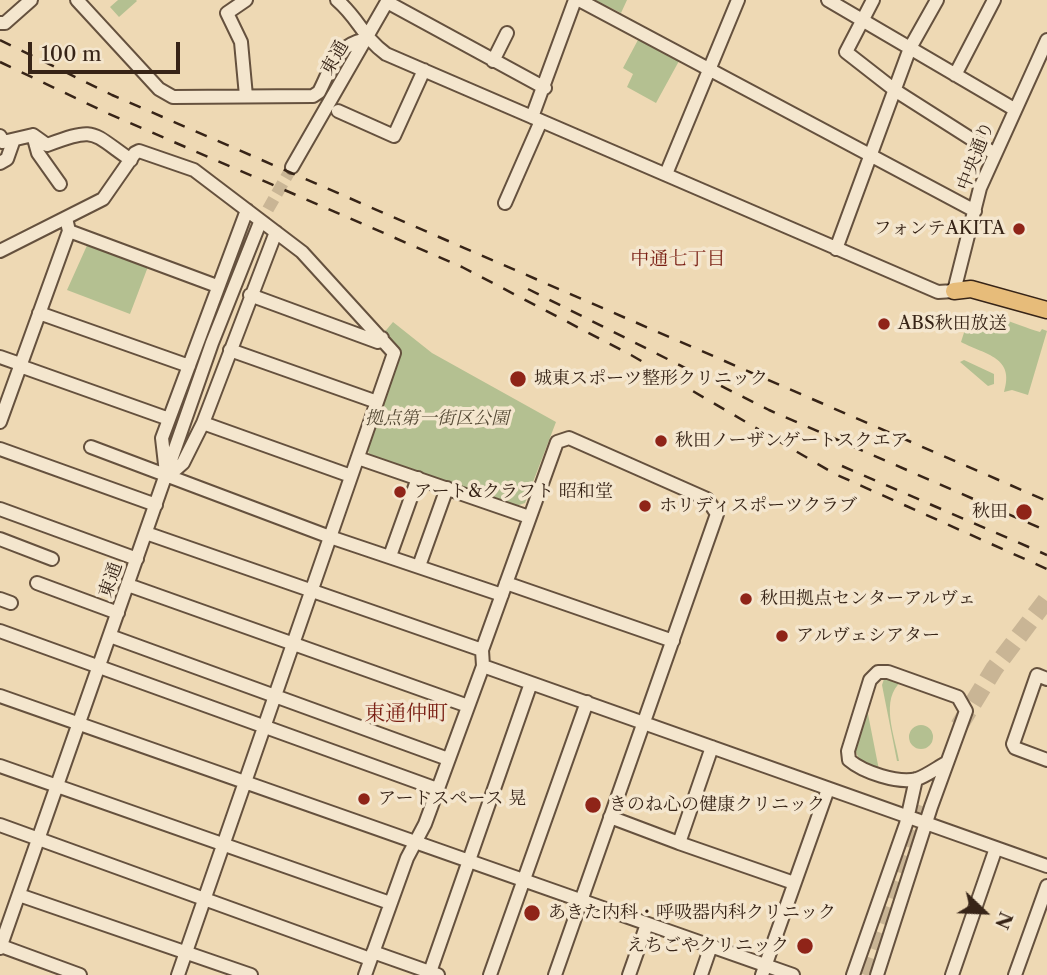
<!DOCTYPE html>
<meta charset="utf-8">
<style>
body{margin:0}
#map{position:relative;width:1047px;height:975px;overflow:hidden;background:#eed9b4;font-family:"Libre Caslon Text",serif}
canvas{display:block}
.north{position:absolute;left:949px;top:877px;width:70px;height:70px;-webkit-text-stroke:5px #f4e6ce;paint-order:stroke;rotate:113deg;font-size:19px;font-weight:700;line-height:28px;text-align:center;color:#372417}
.north::after{content:'';display:block;margin:auto;width:24px;height:32px;background:#372417;clip-path:polygon(50% 0,100% 100%,50% 72%,0 100%)}
.scale{position:absolute;left:28px;top:42px;width:152px;height:32px;box-sizing:border-box;border:4px solid #372417;border-top:0;padding-left:9px;font-size:21px;line-height:24px;white-space:nowrap;color:#372417;-webkit-text-stroke:5px #f4e6ce;paint-order:stroke}
</style>
<div id="map">
<canvas width="1047" height="975"></canvas>
<div class="north">N</div>
<div class="scale">100 m</div>
</div>
<script>
const c = document.querySelector('canvas').getContext('2d');
c.lineJoin = 'round';
function fill(path, color) {
  c.fillStyle = color;
  c.fill(path, 'evenodd');
}
function strokePath(path, color, width, dash) {
  c.strokeStyle = color;
  c.lineWidth = width;
  c.lineCap = dash ? 'butt' : 'round';
  c.setLineDash(dash || []);
  c.stroke(path);
}
function label(font, color, halo, rows, align = 'center') {
  c.font = font + ' "Libre Caslon Text","Noto Serif JP",serif';
  c.lineWidth = 7;
  c.setLineDash([]);
  c.textBaseline = 'middle';
  c.strokeStyle = halo;
  c.fillStyle = color;
  for (const [text, x, y, turn = 0] of rows) {
    c.save();
    c.translate(x, y);
    c.rotate((+turn || 0) * Math.PI / 180);
    c.textAlign = isNaN(turn) ? turn : align;
    if (halo) c.strokeText(text, 0, 0);
    c.fillText(text, 0, 0);
    c.restore();
  }
}
fill(new Path2D(`
 M118 0H136L137 1 119 17 110 7Z
 M595 0H627L621 13Z
 M639 38 679 61 656 103 627 87 633 74 623 68Z
 M89 241 149 264 130 314 67 290Z
 M970 314C997 314 1013 324 1040 332L1042 329 1047 331 1028 395 1012 390 1004 392C1015 357 986 355 961 342Z
 M393 322 432 353 556 422 525 503 516 506 370 456 367 448 399 355 382 335Z
 M964 360 994 374V384L988 386 960 362Z
 M890 678 902 681C879 699 895 736 899 761H897L882 685 884 679Z
 M867 709 879 770 860 761 855 750Z
 M909 737a12 12 0 1 1 24 0a12 12 0 1 1-24 0Z`), '#b4c091');
strokePath(new Path2D(`
 M259 225 292 167`), '#c9b595', 12, [12, 6]);
strokePath(new Path2D(`
 M959 726 994 669 1047 599
 M865 975 925 807`), '#c9b595', 18, [18, 9]);
const minor = new Path2D(`
 M77 0 159 89 173 97 313 96 319 92C333 65 334 46 366 39
 M337 0C359 19 362 36 386 54L938 292 954 291 980 188 1047 40
 M579 0 975 211
 M828 0 1014 109
 M873 0 846 52 896 91 995 154
 M387 2 545 88
 M0 23H5L31 0
 M493 61 507 33
 M955 75 994 0
 M246 96 241 42 227 13 246 0
 M338 111 394 136 424 70
 M532 117 575 0
 M33 135 38 153 60 184
 M0 136 3 142 33 135 47 145C97 127 89 131 131 160
 M0 163 7 159 13 142
 M292 167 388 0
 M666 174 738 0
 M505 203 541 121
 M69 231 217 286
 M836 249 910 48 937 0
 M0 251 103 199 135 153 139 151 194 170 302 252 394 353 178 975
 M250 295 378 342 382 338
 M39 313 189 366
 M230 350 377 402
 M0 357 20 364
 M20 366 169 419
 M0 422 69 231 66 218
 M203 423 351 476
 M91 447 330 537 502 595
 M0 449 156 505
 M358 458 529 517
 M166 473 162 438 247 210
 M167 477 183 463 203 423 276 232
 M0 509 137 559
 M146 533 482 650
 M0 539 52 559
 M390 556 418 478
 M419 566 447 488
 M37 583 118 613
 M506 583 673 641
 M128 585 468 706
 M0 599 11 603
 M0 631 437 789
 M110 636 448 759
 M483 666 1047 866
 M1047 679 1037 675 1013 744 1015 748 1047 760
 M0 696 793 975
 M712 747 679 843 794 883
 M0 766 390 903
 M610 817 679 843
 M0 825 370 959
 M19 895 251 975
 M1 946 80 975
 M0 948 212 343 259 225
 M373 952 438 975
 M430 972 531 683
 M365 975 407 858 425 824 483 666 482 650 557 442 569 438 707 499 717 514 555 975
 M490 975 587 702
 M629 975 647 924
 M701 975 711 946
 M762 975 828 789
 M853 975 906 824 916 779
 M877 975 931 807 966 711 958 697 888 672H878L870 680 848 751 849 760C863 772 898 784 917 779 926 776 937 768 946 763
 M952 975 996 848
 M1015 975 1047 886`);
const major = new Path2D(`
 M954 291 971 289 1047 310`);
strokePath(minor, '#65513e', 16);
strokePath(major, '#372417', 19);
strokePath(minor, '#f4e6ce', 12);
strokePath(major, '#e7bc7a', 16);
strokePath(new Path2D(`
 M0 40 112 95 1047 501
 M0 62 107 113 462 267 631 355 835 474 1047 569
 M528 289 769 410 1047 531
 M842 466 1047 555`), '#372417', 2.5, [12, 12]);
for (const [x, y, r, color] of [
 [1019,229,7,"#8f2418"],
 [884,324,7,"#8f2418"],
 [518,379,9,"#8f2418"],
 [661,441,7,"#8f2418"],
 [400,492,7,"#8f2418"],
 [645,506,7,"#8f2418"],
 [1024,512,9,"#8f2418"],
 [746,599,7,"#8f2418"],
 [782,636,7,"#8f2418"],
 [364,799,7,"#8f2418"],
 [593,805,9,"#8f2418"],
 [532,913,9,"#8f2418"],
 [805,946,9,"#8f2418"]
]) {
  const dot = new Path2D();
  dot.arc(x, y, r, 0, 2 * Math.PI);
  c.fillStyle = color;
  c.fill(dot);
  strokePath(dot, '#f4e6ce', 2.5);
}
label('18px', '#372417', '#f4e6ce', [
 ["東通",335,58,-60],
 ["中央通り",976,156,-69],
 ["東通",111,580,-71]
]);
label('18px', '#372417', '#f4e6ce', [
 ["フォンテAKITA",1005,229,"right"],
 ["ABS秋田放送",898,324],
 ["城東スポーツ整形クリニック",534,379],
 ["秋田ノーザンゲートスクエア",675,441],
 ["アート&クラフト 昭和堂",414,492],
 ["ホリディスポーツクラブ",659,506],
 ["秋田",1008,512,"right"],
 ["秋田拠点センターアルヴェ",760,599],
 ["アルヴェシアター",796,636],
 ["アートスペース 晃",378,799],
 ["きのね心の健康クリニック",609,805],
 ["あきた内科・呼吸器内科クリニック",548,913],
 ["えちごやクリニック",789,946,"right"]
], 'left');
label('italic 18px', '#564b36', '#f4e6ce', [
 ["拠点第一街区公園",437,419]
]);
label('19px', '#7a1f14', '#f4e6ce', [
 ["中通七丁目",678,260]
]);
label('21px', '#7a1f14', '#f4e6ce', [
 ["東通仲町",406,714]
]);
</script>
